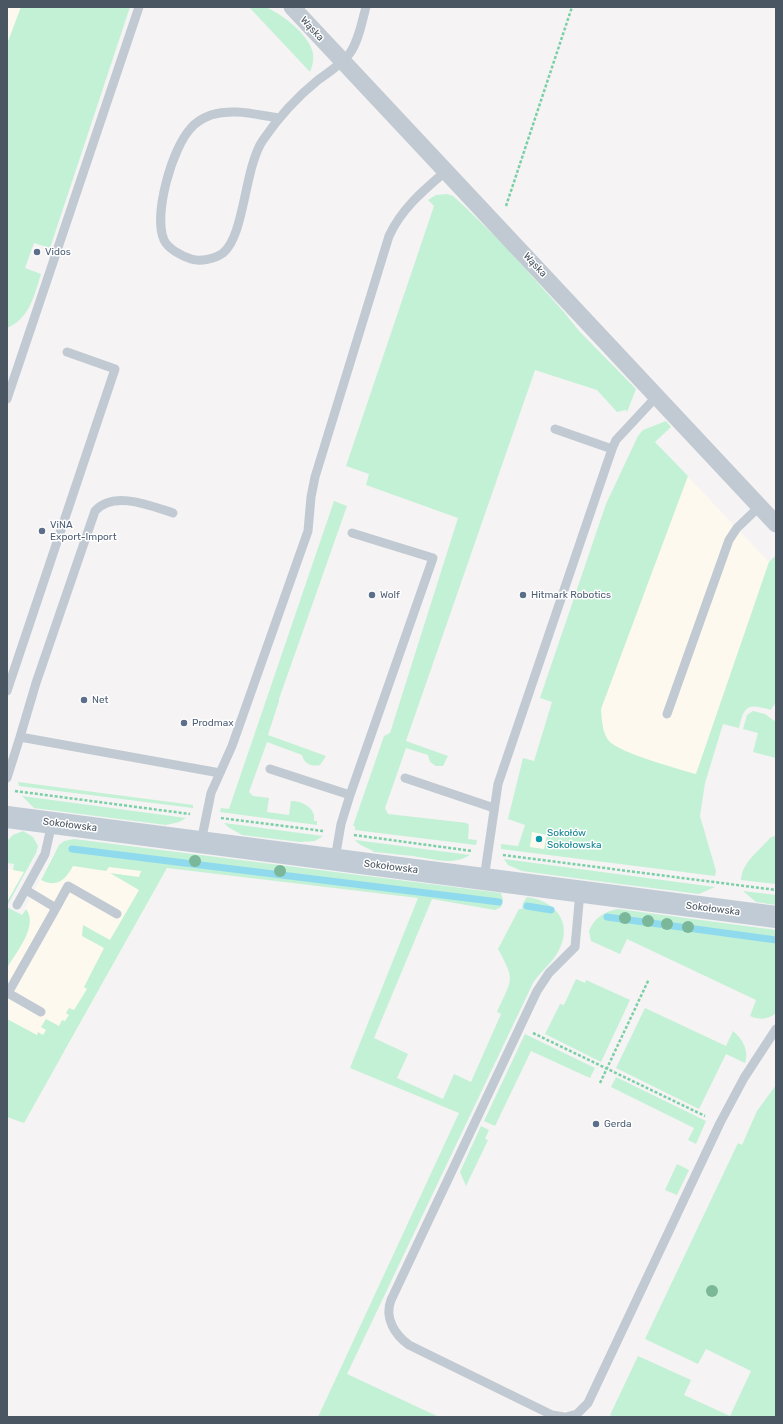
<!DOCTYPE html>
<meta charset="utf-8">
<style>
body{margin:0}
#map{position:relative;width:783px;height:1424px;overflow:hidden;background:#f5f3f3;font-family:Rubik,sans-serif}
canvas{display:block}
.frame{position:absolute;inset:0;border:8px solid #4a5661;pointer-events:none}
</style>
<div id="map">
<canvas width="783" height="1424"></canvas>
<div class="frame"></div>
</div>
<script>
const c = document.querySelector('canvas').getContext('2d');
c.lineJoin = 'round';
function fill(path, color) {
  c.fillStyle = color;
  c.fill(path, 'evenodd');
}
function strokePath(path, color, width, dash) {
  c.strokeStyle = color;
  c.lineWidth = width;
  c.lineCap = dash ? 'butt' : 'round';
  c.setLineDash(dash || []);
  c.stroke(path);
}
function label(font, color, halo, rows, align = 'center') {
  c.font = font + ' Rubik,sans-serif';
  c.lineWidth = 3;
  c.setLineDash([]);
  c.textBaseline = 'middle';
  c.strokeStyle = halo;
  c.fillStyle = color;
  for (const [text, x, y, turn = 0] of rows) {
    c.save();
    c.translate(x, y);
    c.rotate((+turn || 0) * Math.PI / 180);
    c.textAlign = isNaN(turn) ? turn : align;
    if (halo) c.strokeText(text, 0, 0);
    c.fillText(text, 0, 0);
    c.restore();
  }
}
fill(new Path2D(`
 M7 7H21L7 44Z
 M655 442 769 562 665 864 518 846Z
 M55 851 167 868 65 1051 7 1019V943Z
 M7 869 24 871 7 902Z`), '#fdf9ef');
fill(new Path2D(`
 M21 7H130L50 248 34 243 25 268 41 274C34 296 30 318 7 328V44Z
 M249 7C254 7 260 6 265 7 281 13 311 36 313 54 314 60 312 67 310 72Z
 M447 194 453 196 464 206 503 244 563 311 580 332 636 389 627 412 626 410 617 412 597 390 535 370 406 741 448 756 443 766H436L430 762 428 755 406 748 385 808 388 814 467 823 469 825 468 839 477 840 476 845 355 830V826H353L384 736 390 733 458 518 366 485 369 474 346 466 434 206 428 200 436 195Z
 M666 421 671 427 655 442 688 476 601 709C602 720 602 734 610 742 621 753 678 769 696 774L769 562 776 555V702L771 710C748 703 744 705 739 728L723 724 705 783 700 816 716 871 715 876 501 849V844L518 846 525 825 508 819 523 758 534 761 552 702 540 698 606 504 638 436 643 430ZM532 832 547 835 544 849 530 847Z
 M334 501 347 506 279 699V701L268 735 326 756 320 765C312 767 304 764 302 755L267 742 249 792 253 796 269 798 267 812 289 815 291 801C303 801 316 808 314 821H317V825L220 812 221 808 229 809Z
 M753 711 765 714 776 722V758L753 752 758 733 743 729 747 715Z
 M18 782 193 805V808L19 786Z
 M22 796 186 818 179 822 166 825 34 808Z
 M224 823 323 836 315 841 300 842 242 835 228 827Z
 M23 831 33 837 38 846 36 853 7 906V902L24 872 13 870 14 864 8 863 7 868V841L13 835Z
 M774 836 776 837V884L741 880C742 862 759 851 770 838Z
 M74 839 501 893 503 900 501 907 495 910 432 899 374 1038 408 1054 397 1078 443 1099 454 1074 471 1082 501 1014 497 1012C512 978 516 982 498 949L519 909H522L523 903 527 897C556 901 574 923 558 952 552 963 540 972 533 983L347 1374 439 1417H318L459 1113 350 1068 418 898 167 868 24 1123 7 1117V1019L37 1035 38 1032 43 1035 46 1030 41 1027 46 1019 59 1026 62 1020 65 1021 69 1015 66 1013 69 1008 74 1010 87 989 84 987 104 948 82 936 83 925 110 940 139 890 110 873 139 877 141 871 109 867 106 871 73 866C65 880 57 888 41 880L59 845 64 841Z
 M355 840 470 855C455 864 441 861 425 858 409 855 391 854 374 852 370 848 362 848 355 840Z
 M504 859 715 887 699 894 597 881 522 871 508 865Z
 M743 891 776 895V905L756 902Z
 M7 907 22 915 26 909C39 926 16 952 7 968Z
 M618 909 776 930V1013C768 1020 759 1020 750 1016L756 1000 627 939 620 954 591 941 589 931C594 918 605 911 618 909Z
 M576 979 585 983 586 980 630 1000 601 1062 545 1034 560 1004 564 1005Z
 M645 1008 726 1046 733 1031C743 1039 749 1051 745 1063L726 1054 699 1109 616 1068Z
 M525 1034 595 1068 590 1078 531 1051 495 1126 484 1121Z
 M616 1077 706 1121 696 1144 688 1140 694 1128 611 1087Z
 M776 1085V1417H614L610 1415 638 1356 691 1380 684 1395 730 1416 751 1371 706 1349 698 1364 645 1339 738 1143 742 1145 757 1111Z
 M481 1126 489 1130 485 1139 488 1140 466 1186 460 1172Z
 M677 1164 689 1170 677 1195 665 1190Z`), '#c3f1d5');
strokePath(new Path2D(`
 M72 849 499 902
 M527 906 551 910
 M607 917 776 940`), '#90daee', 7);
strokePath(new Path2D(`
 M506 206 572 7
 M15 791 190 814
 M221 818 323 831
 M354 835 472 851
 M503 855 776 890
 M533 1033 705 1116
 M600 1083 649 979`), '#7ad0a6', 2.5, [3, 2]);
strokePath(new Path2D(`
 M279 118C256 115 234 108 211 115 203 118 196 122 191 128 172 148 153 215 164 240 168 249 182 256 191 259 200 262 215 259 223 253 245 235 244 168 263 140 278 118 297 97 318 80 329 72 342 64 350 53 359 40 362 21 366 7
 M7 399 139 7
 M612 449 616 440 657 396
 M173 513C151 506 114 490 95 511L36 683 20 737 220 773
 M7 691 115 369 67 352
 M667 714 729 540 737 528 760 506
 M270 769 350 795
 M7 778 20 737
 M405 778 494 808
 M201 842 211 793 232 746 308 531 311 497 315 477 389 236C402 208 424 190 446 171
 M335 859 341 824 350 795 433 558 352 533
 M484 879 498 784 612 449 555 429
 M26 890 56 908 8 993 41 1012
 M17 905 45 854 52 823
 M56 908 68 886 117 914
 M564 1417 552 1415 409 1345C395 1335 384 1318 391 1300L537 991 549 973 575 947 580 892
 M566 1417 577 1414 588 1403 720 1123 744 1078 776 1029`), '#c1cad2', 9);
strokePath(new Path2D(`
 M292 7 776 524`), '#c1cad2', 17);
strokePath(new Path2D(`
 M7 817 776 917`), '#c1cbd6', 22);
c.fillStyle = '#7bb799';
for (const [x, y] of [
 [195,861],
 [280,871],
 [625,918],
 [648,921],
 [667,924],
 [688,927],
 [712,1291]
]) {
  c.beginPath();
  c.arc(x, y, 6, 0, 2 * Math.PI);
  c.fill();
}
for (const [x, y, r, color] of [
 [37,252,4,"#5c6f8a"],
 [42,531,4,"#5c6f8a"],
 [372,595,4,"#5c6f8a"],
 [523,595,4,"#5c6f8a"],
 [84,700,4,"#5c6f8a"],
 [184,723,4,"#5c6f8a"],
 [539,839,4,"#0f9aa8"],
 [596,1124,4,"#5c6f8a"]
]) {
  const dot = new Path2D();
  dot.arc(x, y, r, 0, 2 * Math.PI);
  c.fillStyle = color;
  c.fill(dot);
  strokePath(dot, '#fff', 1.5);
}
label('10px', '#4a5661', '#fff', [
 ["Wąska",312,29,47],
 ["Wąska",535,265,47],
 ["Sokołowska",70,825,7],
 ["Sokołowska",391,867,7],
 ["Sokołowska",713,909,7]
]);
label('10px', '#4e5e75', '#fff', [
 ["Vidos",45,252],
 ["ViNA",50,525],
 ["Export-Import",50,537],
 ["Wolf",380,595],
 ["Hitmark Robotics",531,595],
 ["Net",92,700],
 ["Prodmax",192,723],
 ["Gerda",604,1124]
], 'left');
label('10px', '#0d838f', '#fff', [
 ["Sokołów",547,833],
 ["Sokołowska",547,845]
], 'left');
</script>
